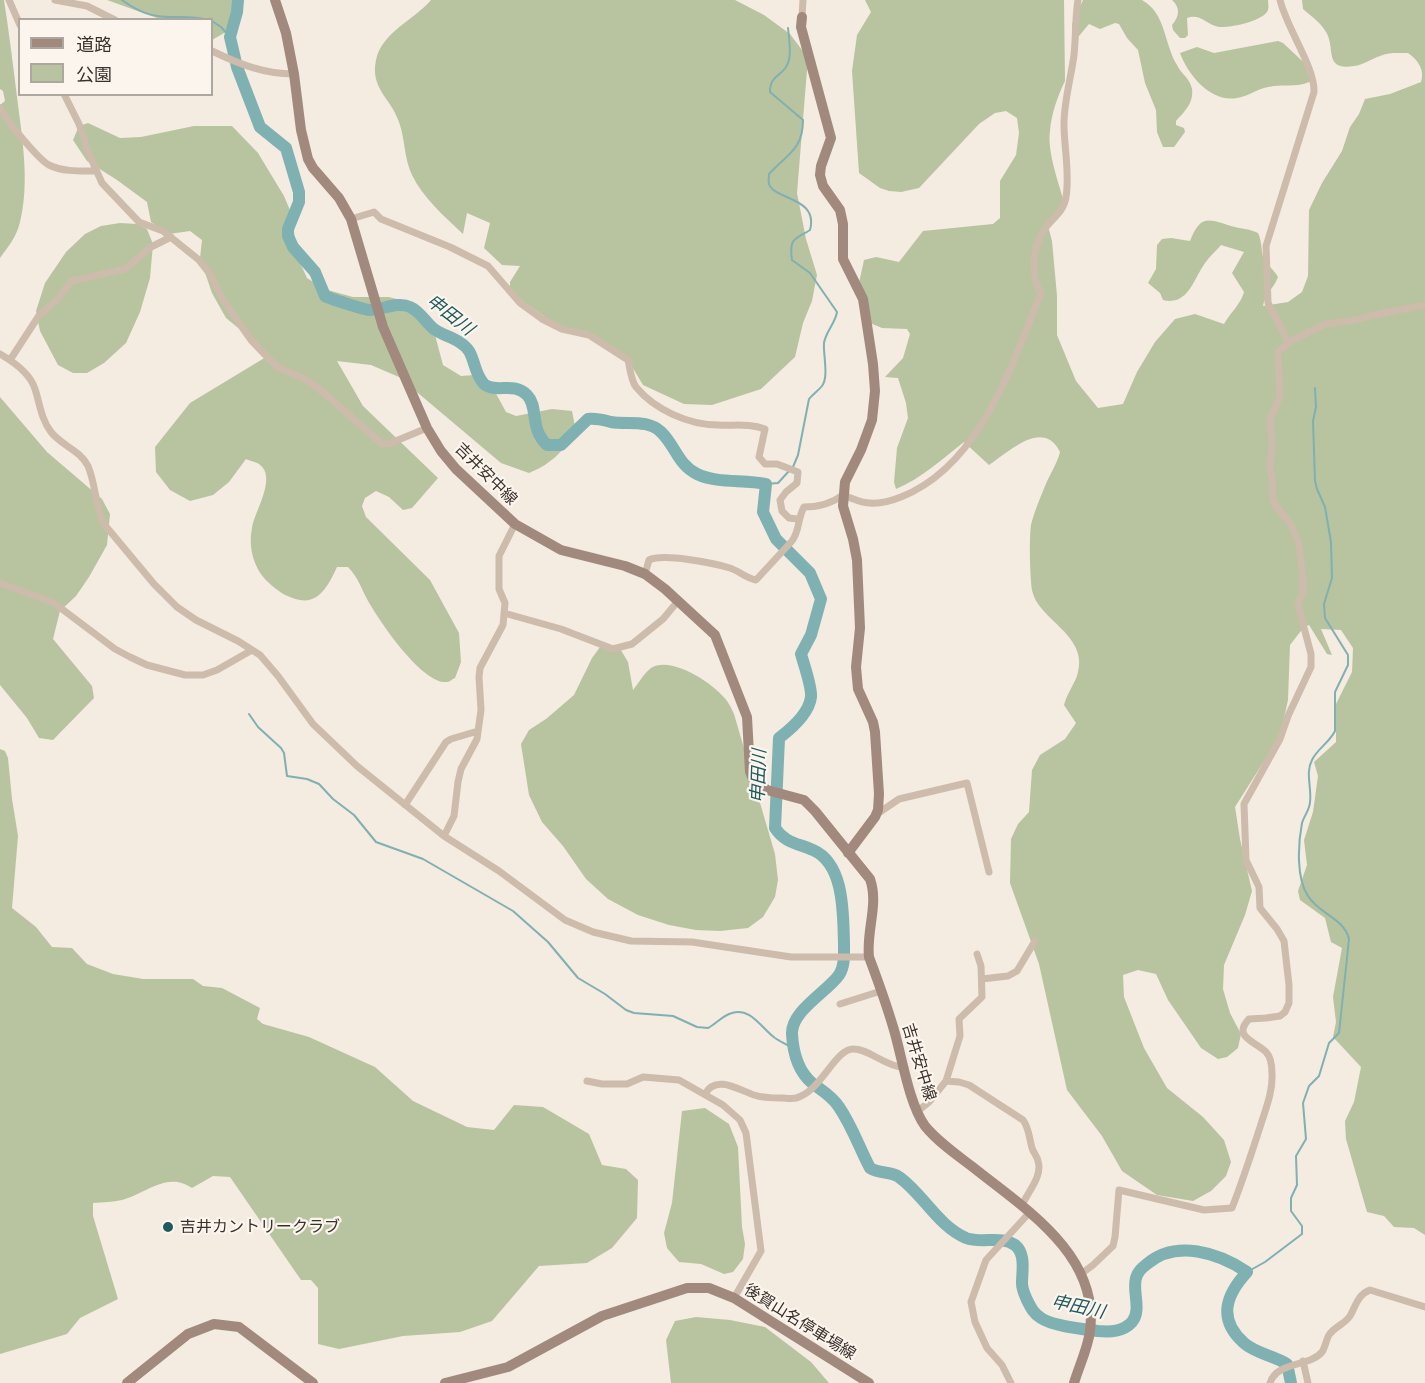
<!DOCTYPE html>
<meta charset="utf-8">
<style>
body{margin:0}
#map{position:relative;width:1425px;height:1383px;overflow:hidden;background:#f4ebe1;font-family:"Public Sans","Noto Sans JP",sans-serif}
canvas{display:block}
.legend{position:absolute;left:18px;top:18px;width:195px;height:78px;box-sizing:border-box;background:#fbf5ee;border:2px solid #aea6a0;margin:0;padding:8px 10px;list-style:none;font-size:18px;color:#3b302b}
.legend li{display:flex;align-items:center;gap:12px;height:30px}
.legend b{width:30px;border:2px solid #aea6a0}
</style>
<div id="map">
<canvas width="1425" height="1383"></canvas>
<ul class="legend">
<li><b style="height:8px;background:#a18a7d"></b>道路</li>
<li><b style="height:16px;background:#b8c4a0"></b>公園</li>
</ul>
</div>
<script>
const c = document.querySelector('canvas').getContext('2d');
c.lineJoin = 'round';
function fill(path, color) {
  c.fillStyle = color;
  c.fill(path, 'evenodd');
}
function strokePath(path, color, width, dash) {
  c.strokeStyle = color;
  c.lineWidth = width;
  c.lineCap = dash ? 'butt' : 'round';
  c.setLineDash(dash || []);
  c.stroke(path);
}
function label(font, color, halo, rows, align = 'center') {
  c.font = font + ' "Public Sans","Noto Sans JP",sans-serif';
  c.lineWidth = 4.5;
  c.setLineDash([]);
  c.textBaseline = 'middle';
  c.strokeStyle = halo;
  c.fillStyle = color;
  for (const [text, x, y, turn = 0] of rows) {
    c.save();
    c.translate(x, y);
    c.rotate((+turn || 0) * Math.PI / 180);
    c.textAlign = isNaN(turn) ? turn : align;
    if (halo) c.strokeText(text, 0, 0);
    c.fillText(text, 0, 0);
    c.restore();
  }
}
fill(new Path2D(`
 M0 0H4C9 32 13 65 17 97 22 137 30 182 20 222 17 236 8 247 0 258V105L5 101 3 91 0 89Z
 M107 0H241L231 29 212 40V20L160 19Z
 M431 0H735L764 15 790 34 808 58 797 193 806 239 817 275 812 301 803 323 795 357 761 389 712 405 684 404 643 385 628 360 589 335 562 329 510 292V282L520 266 502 265 484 248 490 223 467 213 463 234C445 217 423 198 412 175 404 159 405 138 399 122 391 98 370 89 376 60 382 32 414 20 431 0Z
 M865 0H1064L1065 81C1058 95 1051 115 1050 131 1047 152 1059 184 1065 205L1048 226 1052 241 1057 296V335L1076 381 1098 408 1123 404 1137 372 1155 342 1175 319 1195 314 1224 324C1230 313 1241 304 1244 292L1232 273 1244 252 1221 245C1216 251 1209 257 1205 263 1193 280 1188 306 1163 300L1160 293 1148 283 1156 269 1157 245 1162 239 1171 238 1190 241C1201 212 1210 220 1235 227 1243 229 1250 229 1258 233 1262 241 1261 250 1263 257 1266 265 1274 269 1278 277 1274 288 1265 294 1263 306L1288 302 1302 292 1308 276 1309 210 1322 183 1342 151 1350 127 1359 114 1365 99 1390 94 1421 82C1425 70 1418 60 1408 53 1399 53 1388 52 1380 56 1371 59 1363 65 1354 66 1323 71 1336 48 1326 32 1321 23 1311 16 1303 9L1302 0H1425V1235L1414 1228 1394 1227 1384 1216 1367 1212 1346 1139 1345 1121 1354 1102 1361 1067 1333 1037 1336 1022 1333 997 1342 948 1331 942 1325 918 1300 900 1298 891 1307 865 1304 840 1313 812 1318 776 1314 762 1336 742V704L1352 672 1353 648 1341 630 1321 629 1332 655 1327 654 1309 625 1304 627 1290 645 1288 700 1280 736 1235 807 1240 839 1252 891 1245 915 1224 965 1223 989 1230 1013 1241 1034 1238 1048 1227 1057 1218 1059 1201 1048 1168 1000 1156 974 1138 970 1123 975 1124 997 1144 1048 1167 1088 1203 1117 1224 1140 1231 1162 1226 1176 1211 1191 1193 1201 1157 1195 1122 1171 1102 1136 1067 1090 1039 964 1010 883 1011 839 1018 824 1029 812 1032 770 1040 755 1065 739 1076 723 1064 705C1067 694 1073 686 1077 676 1091 635 1038 621 1032 590 1030 576 1029 539 1031 525 1034 513 1040 498 1045 486 1050 474 1057 464 1060 452 1043 418 1009 452 989 465L964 442C942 459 922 478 896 489L894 482 897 448 908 418 906 403 898 378 885 377 903 358 910 334 907 329 882 328 870 323C870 308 868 295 859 283L864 260 876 257 899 262 923 231 993 224 1000 218V181L1016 155 1019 133 1017 118 1006 111 995 113 979 124 919 188 901 192 889 191 880 188 859 173 852 71 857 35 871 12Z
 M1083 0H1142C1166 13 1164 44 1177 65 1181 74 1190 78 1192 89 1194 103 1184 112 1176 121V125L1184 128 1185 132 1174 147H1163L1157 132 1156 110 1145 83 1138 50 1127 38 1119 24 1115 23 1100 29 1089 24 1079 36 1075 38 1072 36V24Z
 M1172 0H1268C1268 3 1269 7 1268 10 1264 21 1230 28 1219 27 1207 25 1200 13 1187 18L1188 35 1185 38H1180L1173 30 1172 25C1179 17 1181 8 1172 0Z
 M1278 41 1283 43 1314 72 1313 80C1299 89 1283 83 1268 87 1257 89 1249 96 1237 98 1211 103 1188 75 1180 53L1197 47 1214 53Z
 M88 123 120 138 141 137 194 126H232L258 153 284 196 292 215 297 256 307 278 324 289 353 297H389L410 303 435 335 443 365 461 376 474 375 481 388 494 390 506 412 516 416 552 409 572 411 576 431C562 452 553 463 529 473L501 463 399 377 371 365 337 361 363 406 438 478 412 508 403 510 389 497 376 491 365 498 362 506 366 517 430 580 459 633 461 662 455 678C452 679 450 682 447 682 422 685 378 619 367 599 360 586 359 579 348 567H337C330 582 320 604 300 600 288 598 277 591 268 582 254 569 248 548 252 528 254 512 278 477 259 464 256 462 250 461 246 459L229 482 213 495 190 501 170 490 156 472 155 447 190 403 266 357 247 335 226 318 212 293 200 258 202 240 190 231 169 234 151 222 147 202 117 180 87 161 73 140 79 126Z
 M120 223 137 224 147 229 153 244 150 278 140 312 126 343 104 363 87 373H73L58 365 40 331 36 311 45 283 66 252 85 234 101 226Z
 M0 397 47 452 102 499 110 514 107 545 89 577 76 596 60 611 53 639 92 686 94 698 53 740 39 738 27 718 0 685Z
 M600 647H619L628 662 633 690C638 684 644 673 651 668 671 655 715 684 727 701 730 705 732 710 734 714L775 854 778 880 775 897 763 917 748 928 720 931 696 930 669 925 638 915 608 899 586 879 563 846 542 822 529 795 521 744 529 730 546 719 574 695 592 658Z
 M0 749 5 751 8 758 12 799 18 836 12 908 36 927 52 947 72 948 87 964 113 974 143 979H193L203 986 222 988 260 1008 257 1019 263 1024 309 1037 375 1067 413 1101 467 1127 494 1130 514 1105 543 1107 589 1134 602 1165 626 1169 638 1180 637 1218 612 1248 587 1263 539 1266 492 1321 460 1332 403 1336 339 1349 318 1344V1288L311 1280H301L230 1177 213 1176 192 1188C167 1171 147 1193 122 1200 113 1202 103 1202 93 1203V1216L118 1299 80 1318 67 1334 0 1354Z
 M705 1108 729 1124 738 1147 742 1227 745 1244 743 1259 733 1272 724 1274 701 1264 679 1262 667 1248 664 1233 672 1203 682 1111Z
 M696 1317 730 1320 765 1327 811 1362 829 1383H671L666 1340 675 1321Z`), '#b8c4a0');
strokePath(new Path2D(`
 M122 0C137 11 151 17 170 17 182 17 195 16 208 20
 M212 21 221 27 230 37
 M788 28C789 38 792 54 788 63 783 77 770 74 770 92L803 120C803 150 787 154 769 174 769 178 768 181 769 184 774 200 819 197 810 230 794 240 789 238 792 260L810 273 837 312C835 324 826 331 824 343 823 354 829 377 822 386 818 391 813 394 809 399L798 455 793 467
 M766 484 778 483 789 471
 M249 714 258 727 281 748 284 753 287 776 307 779 319 784 333 799 354 815 376 842 423 859 513 911 548 942 578 978 605 994 626 1010 634 1013 673 1016 697 1027 708 1028C716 1024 723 1015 732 1013 751 1007 761 1028 775 1038 781 1042 788 1045 795 1050
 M1247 1272 1265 1262 1302 1234V1226L1291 1211V1198L1297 1185 1296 1156 1306 1139 1303 1103 1309 1086 1319 1076 1329 1043 1339 1033 1349 939C1344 918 1319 914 1308 896 1296 878 1298 844 1302 823 1304 816 1310 809 1310 802 1312 788 1305 773 1312 760 1317 749 1329 743 1335 731V692L1348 665V655L1325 618 1324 604 1332 578 1331 542 1325 507 1317 489 1315 481 1313 421 1316 407 1315 388`), '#7fb0b2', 2);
strokePath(new Path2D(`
 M238 0 237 12 230 37 237 67 260 127 286 148 299 192V202L288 229V236L293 247 315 272 325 296C330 299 363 309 369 310 382 310 398 301 410 307 420 311 426 323 434 329 445 337 461 339 469 351 475 361 475 375 484 384 496 394 514 381 527 395 539 407 529 428 547 445H561L588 419C597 418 603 420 611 422 628 425 647 419 661 432 675 445 678 465 697 474 718 484 743 479 766 484L763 512 776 539 810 573 821 599 811 635 801 654C804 665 812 687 811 697 809 713 791 729 779 738L775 828C785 843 797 843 813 850 845 864 843 915 844 944 844 954 845 966 839 975 827 992 791 1011 792 1034 793 1052 798 1071 812 1083 822 1091 832 1096 839 1107 852 1126 859 1147 870 1168 879 1174 891 1171 899 1177 923 1194 938 1226 966 1238 982 1244 1001 1235 1015 1245 1026 1254 1022 1271 1022 1283 1022 1290 1025 1295 1027 1300 1031 1308 1034 1314 1041 1318 1052 1326 1083 1329 1098 1331 1110 1332 1123 1332 1132 1322 1142 1310 1132 1291 1136 1278 1138 1271 1142 1268 1147 1264 1176 1239 1219 1253 1247 1272 1226 1295 1217 1319 1244 1343 1255 1353 1274 1356 1287 1364L1291 1383`), '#7fb0b2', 12);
strokePath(new Path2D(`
 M9 0 20 25
 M55 0 87 6 115 20
 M1280 0C1287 29 1315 67 1314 92L1266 246 1268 303 1289 343
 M802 17 803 0
 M212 51C239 64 264 74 294 74
 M64 94 79 124 89 154 102 183 139 222 163 231 199 260 210 274 223 300 251 340 272 362 279 368 303 378 317 387 382 444 391 443 427 428
 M0 108C5 119 39 160 49 165 63 172 81 171 96 171
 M351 219 374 212 381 219 450 247 488 266 520 303 542 319 562 329 589 335 628 360C630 368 631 381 636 387 655 410 689 425 718 425 735 426 749 423 765 429L759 457 765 464H777L798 472 797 483 786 492 780 500 782 511 789 518 797 519
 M0 354C14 362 30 373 35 389 40 404 41 419 51 432 62 446 80 450 88 466 96 485 95 506 104 524L154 584 177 607 196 620 238 641 260 655 278 676 313 724 357 766 444 836 499 871 565 920 593 932 631 941 692 942 791 957H869
 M10 360 40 314 57 300 71 281 125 269 151 247 171 237
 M645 574 649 560C663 553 713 563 730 568 739 571 746 578 756 580L792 541C800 530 797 520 804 507 819 507 831 504 843 495 852 498 861 503 870 503 881 504 891 501 901 497 980 466 1012 365 1041 293 1029 274 1033 245 1046 227 1054 217 1064 211 1066 197 1070 173 1064 148 1064 124 1064 101 1071 78 1074 55 1076 37 1075 18 1078 0
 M0 583 54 603 115 649 130 657 147 665 185 675H203L217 670 252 650
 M504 613 561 629 613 649 632 644 663 619 678 601
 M405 805 446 742 451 739 478 731
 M877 814 899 799 967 783 989 872
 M444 836 454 816 458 782 461 769 477 739 481 710 479 677 480 668 503 625 505 603 499 589V556L515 524
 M982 979 1008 976 1017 971 1035 941
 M840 1004 881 991
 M587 1081 602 1084H627L643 1077 679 1080 723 1105 740 1120 746 1133 761 1251 734 1298
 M946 1081 959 1082 969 1085 1023 1120C1029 1128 1029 1137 1032 1148 1033 1152 1037 1156 1038 1161 1043 1177 1027 1192 1022 1206
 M705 1094C716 1074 739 1090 754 1095 763 1098 773 1098 782 1098 786 1098 791 1099 796 1098 821 1092 835 1048 854 1049 869 1049 884 1066 905 1068
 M918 1111 929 1102 946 1081 960 1036 959 1019 982 997 981 966 977 954
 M1081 1274 1093 1265 1113 1246 1115 1237 1119 1190 1204 1210 1232 1208C1243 1180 1252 1152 1261 1124 1266 1108 1273 1091 1272 1074 1272 1067 1271 1057 1266 1052 1255 1041 1232 1037 1249 1019L1266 1018 1280 1016 1285 1012 1289 1003V985L1284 941 1277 929 1260 908 1259 887 1246 860 1244 804 1280 739 1288 716 1311 667V654L1298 605 1303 592V578L1299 544 1291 525 1273 502 1272 477 1270 470 1272 444 1270 419 1280 396 1278 352 1291 341 1325 324 1356 320 1374 315 1425 305
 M1303 1361 1308 1383
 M1011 1383 1002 1365 987 1348 975 1322 971 1302 986 1260 1030 1212
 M1270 1383C1277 1361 1310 1367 1322 1352 1325 1348 1326 1340 1329 1335 1334 1327 1345 1324 1350 1316 1356 1306 1357 1295 1370 1290L1425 1307`), '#cdbbac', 7);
strokePath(new Path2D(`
 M275 0 286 33 294 74 301 130 308 159 313 168 339 198 351 219 383 327 427 428 441 451 456 469 515 524 561 550 625 566 645 574 665 589 715 635 747 717 750 772 753 779 767 790 804 800 815 811 870 879C879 904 866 931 869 957 878 981 887 1006 894 1030 902 1057 909 1104 925 1126 938 1142 957 1155 974 1168 1024 1208 1100 1255 1090 1331 1088 1348 1079 1366 1074 1383
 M802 17 801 27 831 138 821 166 820 175 823 186 840 210 843 224V259L863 299 873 364 875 391 872 420 861 450 845 482 843 506 853 539 857 560 860 628 856 667 858 689 873 722 875 732 879 794 878 810 875 817 848 853
 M127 1383 188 1334 214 1324 239 1327 313 1383
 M445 1383 508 1367 602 1316 687 1288H709L734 1298 869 1383`), '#a18a7d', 10);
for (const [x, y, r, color] of [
 [168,1227,6,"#1f5a5e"]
]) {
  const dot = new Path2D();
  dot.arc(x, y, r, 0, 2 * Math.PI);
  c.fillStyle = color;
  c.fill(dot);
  strokePath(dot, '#fbf5ee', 2);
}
label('16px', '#3b302b', '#fbf5ee', [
 ["吉井安中線",486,474,45],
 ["吉井安中線",919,1062,73],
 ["後賀山名停車場線",800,1322,32]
]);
label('16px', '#3b302b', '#fbf5ee', [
 ["吉井カントリークラブ",180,1227]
], 'left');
label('italic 18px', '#1f5a5e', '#fbf5ee', [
 ["申田川",450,315,38],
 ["申田川",759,776,-88],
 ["申田川",1078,1307,12]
]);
</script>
